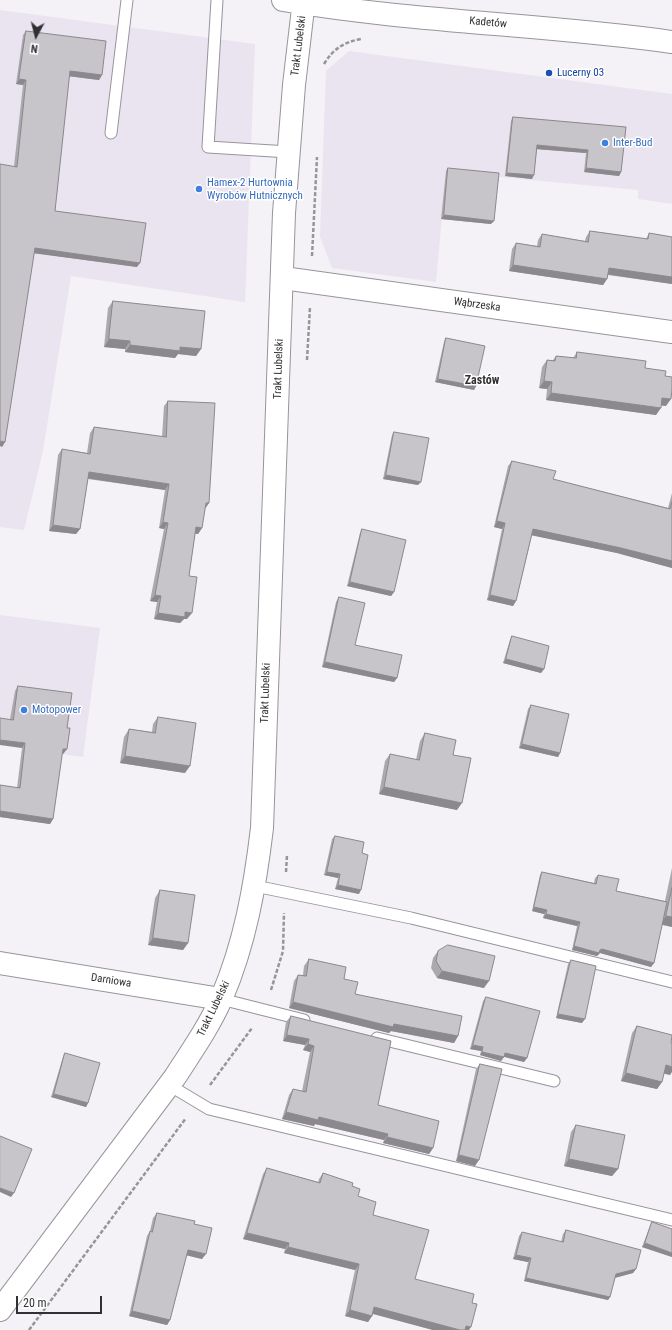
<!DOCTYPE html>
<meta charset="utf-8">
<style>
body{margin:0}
#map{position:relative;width:672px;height:1330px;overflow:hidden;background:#f4f1f7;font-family:"Roboto Condensed",sans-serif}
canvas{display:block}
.north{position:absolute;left:16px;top:16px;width:40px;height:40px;-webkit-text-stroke:3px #fff;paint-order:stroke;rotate:187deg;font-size:11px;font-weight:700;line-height:16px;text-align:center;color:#313032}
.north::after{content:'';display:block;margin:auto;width:14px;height:18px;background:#313032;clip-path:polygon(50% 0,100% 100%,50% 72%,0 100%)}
.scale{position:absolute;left:16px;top:1296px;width:86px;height:18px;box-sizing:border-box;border:2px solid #313032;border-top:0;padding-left:5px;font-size:12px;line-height:14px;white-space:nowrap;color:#313032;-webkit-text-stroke:3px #fff;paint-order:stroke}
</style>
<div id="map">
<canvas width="672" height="1330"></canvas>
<div class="north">N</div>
<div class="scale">20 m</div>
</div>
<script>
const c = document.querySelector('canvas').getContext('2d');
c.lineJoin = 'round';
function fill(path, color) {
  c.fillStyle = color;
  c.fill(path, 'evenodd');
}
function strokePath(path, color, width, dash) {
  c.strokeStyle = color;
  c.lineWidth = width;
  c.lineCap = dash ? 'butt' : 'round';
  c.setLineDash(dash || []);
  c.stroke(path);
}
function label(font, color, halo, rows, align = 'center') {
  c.font = font + ' "Roboto Condensed",sans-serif';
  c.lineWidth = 3;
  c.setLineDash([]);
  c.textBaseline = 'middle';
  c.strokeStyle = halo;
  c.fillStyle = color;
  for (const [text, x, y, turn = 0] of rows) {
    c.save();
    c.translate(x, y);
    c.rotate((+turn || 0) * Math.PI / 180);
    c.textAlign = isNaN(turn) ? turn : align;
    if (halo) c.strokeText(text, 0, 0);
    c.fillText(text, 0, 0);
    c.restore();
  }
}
fill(new Path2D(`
 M0 10 255 44 245 302 71 276 43 451 24 530 0 527Z
 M349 51 672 94V204L638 199V190L446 172 436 282 332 268 320 237 326 71Z
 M0 615 100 628 83 757 0 745Z`), '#eae4f1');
const service = new Path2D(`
 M217 0 208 147 289 152
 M111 133 127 0
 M255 886 411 918 672 982
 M221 999 304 1020
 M377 1038 554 1081
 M169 1085 209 1109 672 1220`);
const minor = new Path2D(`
 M283 278 672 332
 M0 963 221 999`);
const tertiary = new Path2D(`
 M283 0C411 22 543 24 672 42
 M0 1310 175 1077C192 1051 210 1025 222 997 245 943 255 887 262 828L284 213 294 85 304 0`);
strokePath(service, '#97959a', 13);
strokePath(minor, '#97959a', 24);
strokePath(tertiary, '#97959a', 24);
strokePath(new Path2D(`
 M324 64C333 49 344 42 361 39
 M312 256 317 157
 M307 360 310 307
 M286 872 287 855
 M271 990 283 951 284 913
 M210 1085 252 1028
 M29 1330 186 1118`), '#979599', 2.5, [4, 2]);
strokePath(service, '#fff', 11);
strokePath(minor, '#fff', 22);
strokePath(tertiary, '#fff', 22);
fill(new Path2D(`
 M26 31 102 75 99 80 69 76 55 211 137 267 34 253 5 442 2 447 14 166 23 85 16 84 23 35Z
 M513 117 626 127 621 172 619 176 584 172 586 153 537 149 532 179 505 176 511 121Z
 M448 168 491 224 441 219 446 171Z
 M590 231 646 239 649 233 672 237V284L608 275 607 279 603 285 509 271 512 249 516 243 537 246 538 240 542 234 585 241 586 237Z
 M113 301 201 349 196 356 178 354 175 358 125 352V349L104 347 108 308Z
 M446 338 476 386 474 390 435 382 444 342Z
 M577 352 645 368 665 376 666 406 661 405 656 415 546 400 547 389 539 388 542 367 547 360H553L556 356 573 358Z
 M168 401 205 509 202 528 198 534H195L189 576 187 619H184L180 623 154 619 157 602 150 601 164 529 159 528 165 490 88 479 80 529 76 534 49 531 58 455 62 449 87 453 90 433 94 427 162 437 164 406Z
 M394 432 418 485 383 479 392 435Z
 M512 461 553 479 668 508 672 493V568L617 553 532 535 516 601 513 606 487 600 502 529 494 527 508 466Z
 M362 529 394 592 391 596 347 586 360 533Z
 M339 597 355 645 397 678 394 682 322 667 336 602Z
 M512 636 544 669 541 673 503 663 510 640Z
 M18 686 67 728V749L63 754H62L53 819 50 824 0 817V785L17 788 22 748 10 719 15 691Z
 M531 705 560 753 558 757 519 748 528 709Z
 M158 717 185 773 120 763 124 737 129 729 152 732 153 724Z
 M425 733 453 755 457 810 379 794 385 761 390 754 416 760 420 741Z
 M335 836 362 853 359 894 335 889 338 878 324 875 332 839Z
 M672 868V927L662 925 654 963 651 967 600 953 597 956 572 950 577 926 543 918 544 914 532 911 540 875 542 872 594 883 595 878 598 875 616 891 665 901Z
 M160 890 188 943 183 950 148 945 155 898Z
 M438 951 484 988 437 978 431 968 433 958Z
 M309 959 344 979 355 994 458 1036 454 1043 391 1031 389 1033 289 1008 294 981 298 975H303L304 966Z
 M571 960 582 1023 556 1018 568 964Z
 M486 997 527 1058 524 1062 504 1057 501 1061 480 1055 481 1051 470 1049 483 1001Z
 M291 1016 378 1105 433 1148 429 1154 383 1143 384 1140 315 1124 314 1126 282 1119 289 1095 293 1089 302 1091 310 1052 303 1050 305 1045 283 1041 286 1022Z
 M637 1026 671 1043 670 1075 664 1073 662 1082 657 1089 621 1081 632 1033Z
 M65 1053 88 1103 86 1107 51 1097 63 1057Z
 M480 1064 475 1166 456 1161 476 1069Z
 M576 1125 618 1169 612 1176 564 1166 571 1132Z
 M267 1168 318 1182 319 1179 323 1173 352 1186 358 1196 373 1215 415 1279 472 1303 469 1330H433L373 1314 372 1316 368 1322 345 1316 355 1270 284 1253 285 1249 243 1239 263 1174Z
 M157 1213 194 1224 202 1259 187 1255 170 1320 167 1325 129 1316 147 1236 150 1231 153 1218Z
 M652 1222 672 1257 642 1247 650 1226Z
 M566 1230 636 1269 633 1273 615 1278 610 1297 608 1300 524 1281 528 1262 513 1259 519 1236 522 1232 561 1242 563 1234Z`), '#aba9ae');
fill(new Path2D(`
 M70 71 102 75 99 80 67 76Z
 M19 79 26 80 23 85 16 84Z
 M537 145 588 150 586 153 535 149Z
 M586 168 621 172 619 176 584 172Z
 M507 173 534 175 532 179 505 176Z
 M444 215 494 221 491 224 441 219Z
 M35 248 140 263 137 267 32 253Z
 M513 265 607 279 603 285 509 271Z
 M609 268 672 277V284L605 274Z
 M109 339 130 341 125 349 104 347Z
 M130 345 180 347 201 349 196 356 178 354 175 358 125 352Z
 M438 379 476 386 474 390 435 382Z
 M544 381 552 382 547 389 539 388Z
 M551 393 661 408 656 415 546 400Z
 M662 398 671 399 666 406 657 405Z
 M0 441 5 442 2 447 0 446Z
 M89 472 169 484 165 490 85 478Z
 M386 475 421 482 418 485 383 479Z
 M206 503H209L205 509Z
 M497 521 505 523 502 529 494 527Z
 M163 522 168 523 164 529 159 528Z
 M53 525 80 529 76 534 49 531Z
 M196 527 202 528 198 534 192 533Z
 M533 529 621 548 672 561V568L617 553 530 535Z
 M350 582 394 592 391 596 347 586Z
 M155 595 161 596 157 602 150 601Z
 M490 595 516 601 513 606 487 600Z
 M185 612 192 613 187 619H184L180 623 154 619 158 613Z
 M506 659 544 669 541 673 503 663Z
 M325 662 397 678 394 682 322 667Z
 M0 740 25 743 22 748 0 745Z
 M522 744 560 753 558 757 519 748Z
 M63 749H67L63 754H59Z
 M125 756 190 766 185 773 120 763Z
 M384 787 462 803 457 810 379 794Z
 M0 811 53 819 50 824 0 817Z
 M327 872 340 874 338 878 324 875Z
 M338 885 361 890 359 894 335 889Z
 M534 907 547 910 544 914 532 911Z
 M546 914 580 922 577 926 543 918Z
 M666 916 672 917V927L660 924Z
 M153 938 188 943 183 950 148 945Z
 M574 946 600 950 602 949 654 963 651 967 600 953 597 956 572 950Z
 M442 971 489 981 484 988 437 978Z
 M293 1002 394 1024 458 1036 454 1043 391 1031 389 1033 289 1008Z
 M558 1014 585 1019 582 1023 556 1018Z
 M287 1035 309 1039 305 1045 283 1041Z
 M308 1044 314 1046 310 1052 303 1050Z
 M473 1045 483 1047 481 1051 470 1049Z
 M482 1052 504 1057 501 1061 480 1055Z
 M505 1053 527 1058 524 1062 502 1056Z
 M666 1065 672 1067V1072L670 1075 661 1073Z
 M626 1073 662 1082 657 1089 621 1081Z
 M54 1094 88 1103 86 1107 51 1097Z
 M286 1112 319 1117 388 1134 384 1140 315 1124 314 1126 282 1119Z
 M387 1137 433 1148 429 1154 383 1143Z
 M459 1155 479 1160 475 1166 456 1161Z
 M569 1159 618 1169 612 1176 564 1166Z
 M0 1188 14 1193 11 1197 0 1192Z
 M247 1233 289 1243 285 1249 243 1239Z
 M645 1243 672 1253V1257L642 1247Z
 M288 1247 359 1264 355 1270 284 1253Z
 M188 1250 206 1254 202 1259 185 1255Z
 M516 1255 531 1258 528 1262 513 1259Z
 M636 1269 633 1273 614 1278 616 1274Z
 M526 1278 610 1297 608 1300 524 1281Z
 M374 1307 460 1330H433L370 1313Z
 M350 1310 372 1316 368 1322 345 1316Z
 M132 1311 170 1320 167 1325 129 1316Z
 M466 1326 471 1327 469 1330H463Z`), '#8b898d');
const building = new Path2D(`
 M26 31 106 41 102 75 70 71 55 211 146 223 140 263 35 248 5 442 0 441V164L17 167 26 80 19 79Z
 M513 117 626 127 621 172 586 168 588 150 537 145 534 175 507 173Z
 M448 168 499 173 494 221 444 215Z
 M590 231 648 239 649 233 672 237V277L609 268 607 279 513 265 516 243 540 247 542 234 588 242Z
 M113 301 205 311 201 349 180 347V351L130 345V341L109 339Z
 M446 338 485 346 476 386 438 379Z
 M577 352 646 361 645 368 666 371 665 376 672 377V389L671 399 662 398 661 408 551 393 552 382 544 381 547 360 555 361 556 356 576 358Z
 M168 401 215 403 209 503H206L202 528 196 527 189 576 197 577 192 613 185 612V617L158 613 161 596 155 595 168 523 163 522 169 484 89 472 80 529 53 525 62 449 90 454 94 427 166 437Z
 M394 432 429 438 421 482 386 475Z
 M512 461 556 471 553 479 670 509 672 502V561L621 548 533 529 516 601 490 595 505 523 497 521Z
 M362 529 406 540 394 592 350 582Z
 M339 597 365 603 355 645 402 655 397 678 325 662Z
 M512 636 549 646 544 669 506 659Z
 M18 686 72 693 67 728H70L67 749H63L53 819 0 811V785L20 788 25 743 0 740V718L13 720Z
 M531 705 569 714 560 753 522 744Z
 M158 717 196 723 190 766 125 756 129 729 155 733Z
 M425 733 456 740 453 755 471 758 462 803 384 787 390 754 419 760Z
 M335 836 364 842 362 853 368 855 361 890 338 885 340 874 327 872Z
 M542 872 596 884 598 875 619 879 616 891 667 902 654 963 602 949 600 950 599 953 574 946 580 922 546 914 547 910 534 907Z
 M672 888V917L666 916Z
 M160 890 195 895 188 943 153 938Z
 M448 945 495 956 489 981 442 971 436 961 438 951Z
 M309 959 346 967 344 979 358 982 355 994 462 1016 458 1036 394 1024 393 1027 293 1002 298 975 306 976Z
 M571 960 596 966 585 1019 558 1014Z
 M486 997 540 1011 527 1058 505 1053 504 1057 482 1052 483 1047 473 1045Z
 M291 1016 391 1041 378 1105 439 1121 433 1148 387 1137 388 1134 319 1117 318 1120 286 1112 293 1089 306 1092 314 1046 308 1044 309 1039 287 1035Z
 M637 1026 672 1035 671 1043H672V1067L666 1065 662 1082 626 1073Z
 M65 1053 100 1063 88 1103 54 1094Z
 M480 1064 502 1069 479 1160 459 1155Z
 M576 1125 625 1135 618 1169 569 1159Z
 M0 1136 32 1149 14 1193 0 1188Z
 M267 1168 320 1183 323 1173 353 1183 352 1186 360 1189 358 1196 376 1202 373 1215 429 1230 415 1279 474 1294 472 1303 477 1304 471 1327 466 1326 465 1330H460L374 1307 372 1316 350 1310 359 1264 288 1247 289 1243 247 1233Z
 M157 1213 195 1221 194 1224 212 1228 206 1254 188 1250 170 1320 132 1311 150 1231 152 1232Z
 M652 1222 672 1229V1253L645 1243Z
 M566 1230 641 1250 636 1269 616 1274 610 1297 526 1278 531 1258 516 1255 522 1232 563 1242Z`);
fill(building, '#c7c4ca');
strokePath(building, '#8b898d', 1);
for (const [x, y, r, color] of [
 [549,73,4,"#1a4fb4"],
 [605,143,4,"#3f7fe0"],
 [199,189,4,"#3f7fe0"],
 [24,710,4,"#3f7fe0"]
]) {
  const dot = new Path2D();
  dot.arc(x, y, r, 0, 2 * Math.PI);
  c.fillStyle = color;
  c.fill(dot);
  strokePath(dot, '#fff', 1.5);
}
label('11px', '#313032', '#fff', [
 ["Kadetów",488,23,5],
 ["Trakt Lubelski",299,46,-83],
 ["Wąbrzeska",477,305,8],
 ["Trakt Lubelski",279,369,-88],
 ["Trakt Lubelski",266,693,-88],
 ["Darniowa",111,981,9],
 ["Trakt Lubelski",214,1009,-64]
]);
label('11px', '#164399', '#fff', [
 ["Lucerny 03",557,73]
], 'left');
label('11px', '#366cbe', '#fff', [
 ["Inter-Bud",613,143],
 ["Hamex-2 Hurtownia",207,183],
 ["Wyrobów Hutnicznych",207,196],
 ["Motopower",32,710]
], 'left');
label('bold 12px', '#313032', '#fff', [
 ["Zastów",482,381]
]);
</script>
